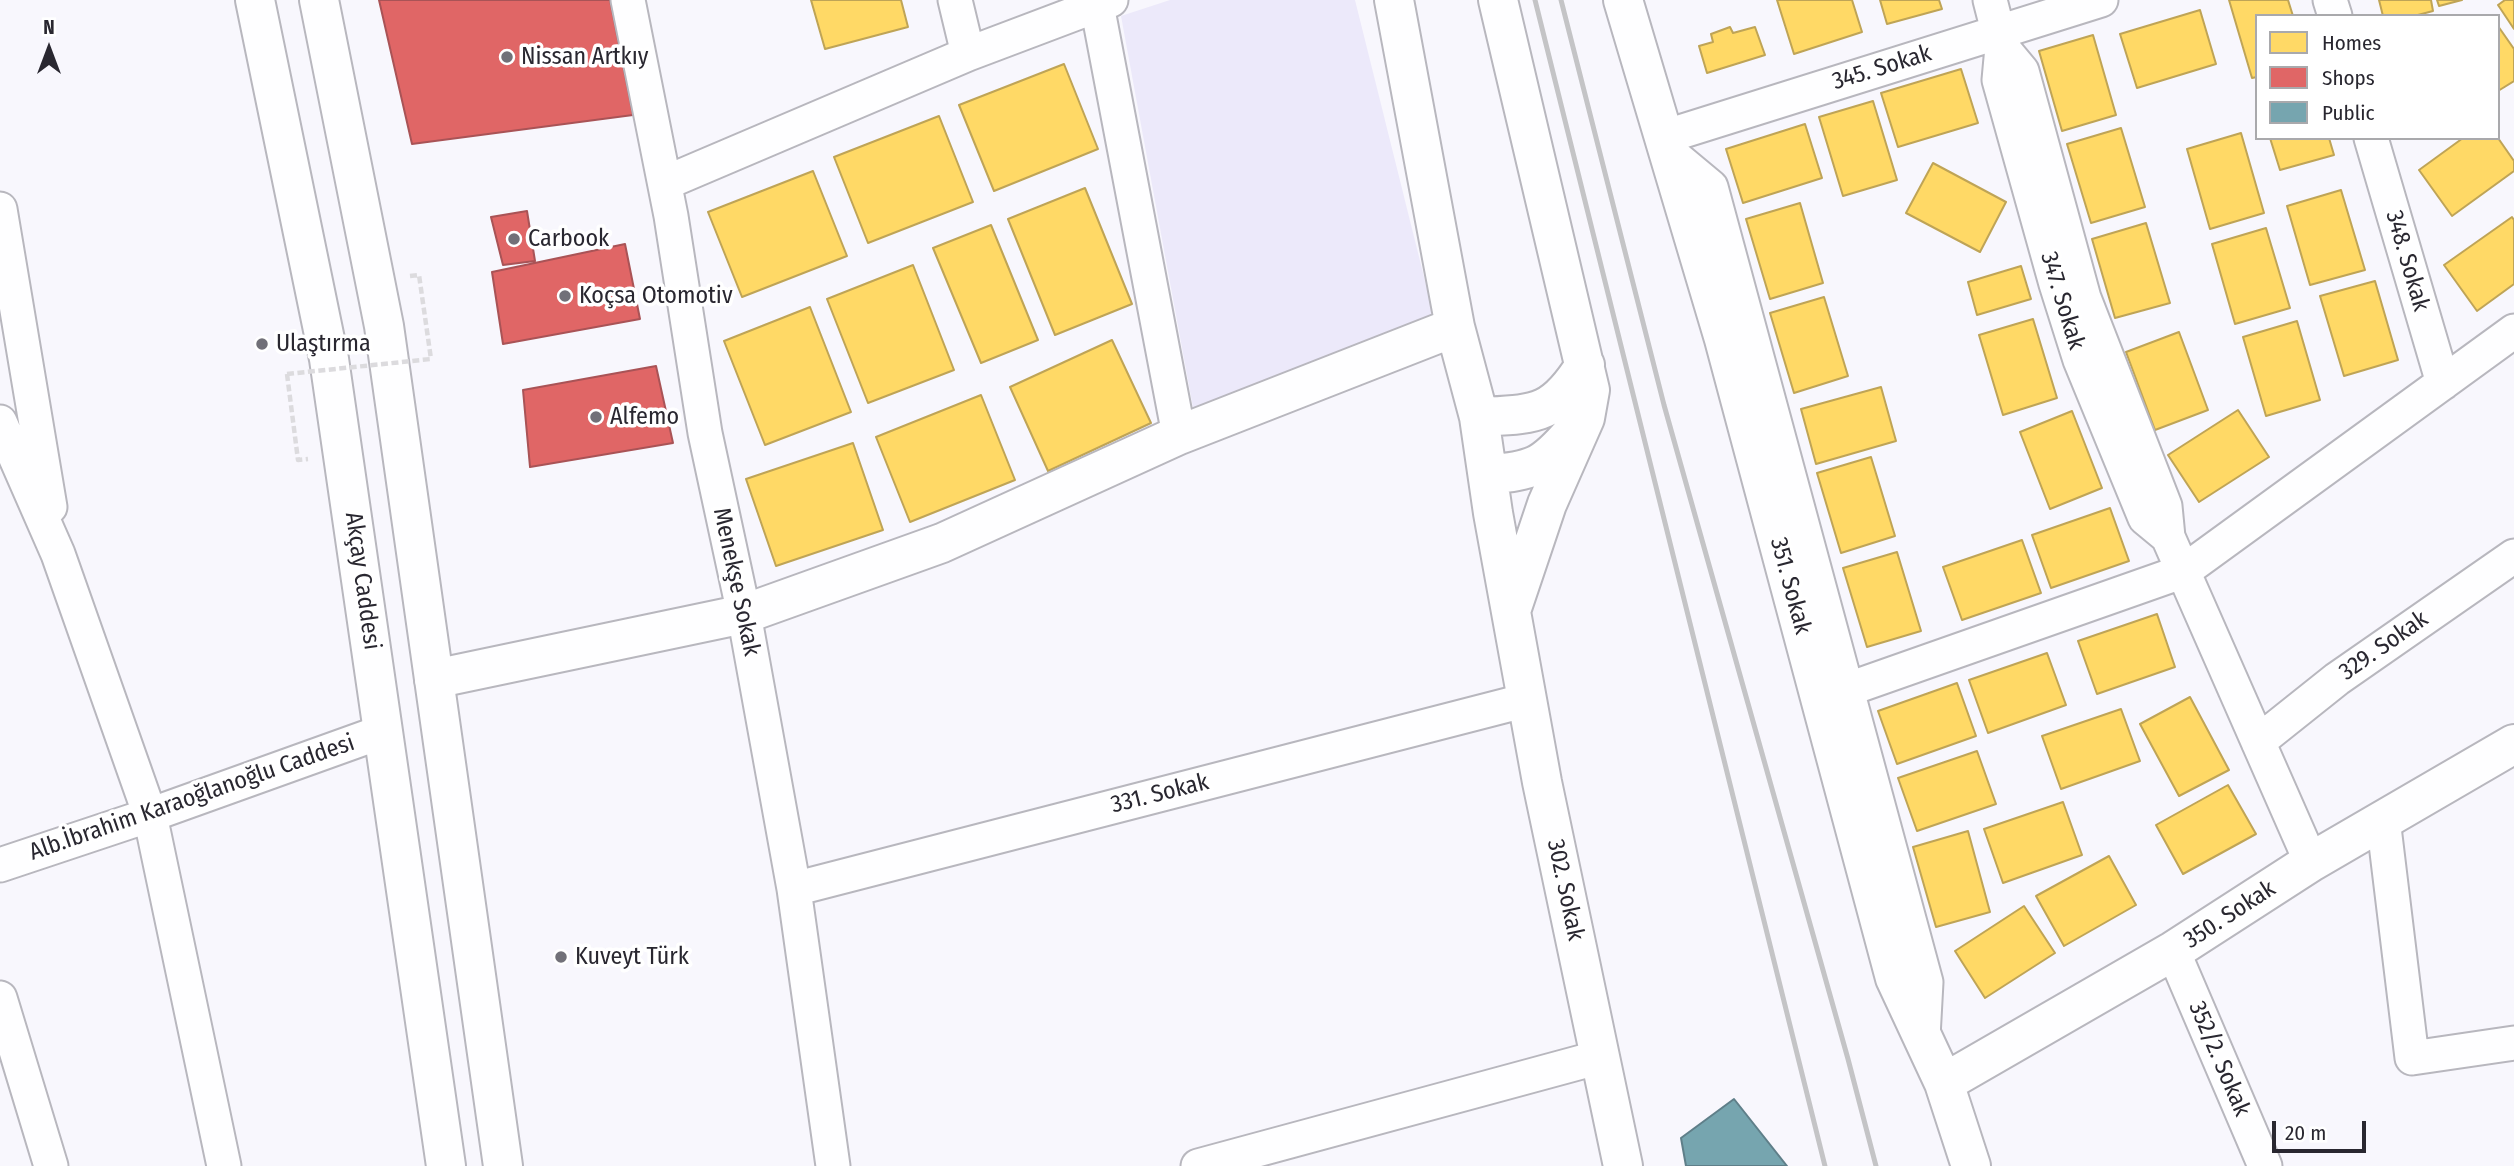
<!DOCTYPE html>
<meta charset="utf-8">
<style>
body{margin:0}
#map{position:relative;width:2514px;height:1166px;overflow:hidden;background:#f8f7fd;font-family:"Fira Sans Condensed",sans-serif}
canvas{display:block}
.legend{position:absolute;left:2255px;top:14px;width:245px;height:126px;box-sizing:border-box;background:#fff;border:2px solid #a9a9ac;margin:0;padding:9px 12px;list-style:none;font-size:21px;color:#292730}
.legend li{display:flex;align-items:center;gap:14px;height:35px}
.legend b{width:35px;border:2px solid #a9a9ac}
.north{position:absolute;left:14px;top:14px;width:70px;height:70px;-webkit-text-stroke:5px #fff;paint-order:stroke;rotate:0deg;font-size:19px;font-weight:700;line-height:28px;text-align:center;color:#292730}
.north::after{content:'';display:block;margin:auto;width:24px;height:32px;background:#292730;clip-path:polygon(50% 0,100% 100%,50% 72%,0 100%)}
.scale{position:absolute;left:2272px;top:1121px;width:94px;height:32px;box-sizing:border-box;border:4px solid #292730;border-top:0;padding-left:9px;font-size:21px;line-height:24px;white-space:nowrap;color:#292730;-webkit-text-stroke:5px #fff;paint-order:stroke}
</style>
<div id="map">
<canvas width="2514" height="1166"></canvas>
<ul class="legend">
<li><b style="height:19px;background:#ffd966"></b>Homes</li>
<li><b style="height:19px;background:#e06666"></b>Shops</li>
<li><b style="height:19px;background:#76a5af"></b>Public</li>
</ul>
<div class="north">N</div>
<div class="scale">20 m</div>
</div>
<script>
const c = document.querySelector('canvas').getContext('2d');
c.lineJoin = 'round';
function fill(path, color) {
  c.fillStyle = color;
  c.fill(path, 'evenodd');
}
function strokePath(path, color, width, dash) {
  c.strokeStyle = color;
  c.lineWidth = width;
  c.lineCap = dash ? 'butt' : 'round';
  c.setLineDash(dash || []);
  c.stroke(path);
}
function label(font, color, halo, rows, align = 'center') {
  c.font = font + ' "Fira Sans Condensed",sans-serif';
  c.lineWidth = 7;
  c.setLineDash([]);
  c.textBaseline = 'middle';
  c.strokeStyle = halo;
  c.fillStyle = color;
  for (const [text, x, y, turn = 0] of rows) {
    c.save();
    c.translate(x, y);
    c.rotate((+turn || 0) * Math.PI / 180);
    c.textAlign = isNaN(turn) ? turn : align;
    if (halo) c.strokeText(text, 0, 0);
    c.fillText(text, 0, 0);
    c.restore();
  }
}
fill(new Path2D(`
 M1170 0H1355L1434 317 1194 413 1121 16Z`), '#ece9fa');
const homes = new Path2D(`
 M811 0H901L908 27 825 49Z
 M1777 0H1852L1862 32 1794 54Z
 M1880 0H1939L1942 9 1887 24Z
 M2229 0H2288L2293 16H2257V77L2252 78Z
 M2379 0H2431L2433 11 2414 16H2383Z
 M2437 0H2462L2439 6Z
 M2505 0H2514V29L2498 5Z
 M2200 10 2216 64 2137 88 2120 34Z
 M2498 26 2514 49V81L2498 91Z
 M1730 27 1733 33 1755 27 1765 55 1707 73 1699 46 1713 42 1711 34Z
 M2093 35 2116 115 2062 131 2039 51Z
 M1064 64 1098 149 994 191 959 105Z
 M1961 69 1978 123 1898 147 1881 93Z
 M1873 101 1897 180 1843 196 1819 117Z
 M939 116 973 202 868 243 834 157Z
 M1805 124 1822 178 1743 203 1726 149Z
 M2121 128 2145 207 2091 223 2067 144Z
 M2241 133 2264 213 2210 229 2187 149Z
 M2270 138H2329L2334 155 2280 170Z
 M2463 138H2498L2514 161V171L2452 216 2419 170Z
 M1933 163 2006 202 1980 252 1906 213Z
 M813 171 847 256 742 297 708 212Z
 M1085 188 1132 304 1055 335 1008 219Z
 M2341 190 2365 270 2310 285 2287 206Z
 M1800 203 1823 283 1770 299 1746 219Z
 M2512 217 2514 220V284L2477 311 2444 265Z
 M2146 223 2170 303 2115 318 2092 239Z
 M991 225 1038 340 981 363 933 248Z
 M2266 228 2290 308 2235 324 2212 244Z
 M913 265 954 370 868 403 827 299Z
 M2021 266 2031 299 1977 315 1968 282Z
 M2375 281 2398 360 2344 376 2320 296Z
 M1824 297 1848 376 1794 393 1770 313Z
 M810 307 851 412 765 445 724 341Z
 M2033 319 2057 398 2003 415 1979 335Z
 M2297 321 2320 400 2266 416 2243 337Z
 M2179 332 2208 410 2155 430 2126 352Z
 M1112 340 1151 423 1048 471 1010 387Z
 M1881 387 1896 441 1816 464 1801 409Z
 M981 395 1015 480 910 522 876 437Z
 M2238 410 2269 457 2199 502 2168 455Z
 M2072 411 2102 488 2050 509 2020 432Z
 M853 443 883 530 776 566 746 479Z
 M1871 457 1895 536 1841 553 1817 473Z
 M2110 508 2129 561 2051 588 2032 535Z
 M2022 540 2041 593 1962 620 1943 567Z
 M1897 552 1921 631 1867 647 1843 568Z
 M2157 614 2175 667 2097 694 2078 641Z
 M2047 653 2066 705 1988 733 1969 680Z
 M1957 683 1976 736 1897 764 1878 711Z
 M2190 697 2229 770 2179 796 2140 724Z
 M2121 709 2140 761 2061 789 2042 736Z
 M1977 751 1996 804 1917 831 1898 778Z
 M2228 785 2256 834 2183 874 2156 825Z
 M2063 802 2082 855 2003 883 1984 829Z
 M1968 831 1990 912 1936 927 1913 847Z
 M2109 856 2136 905 2064 946 2036 896Z
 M2024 906 2055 953 1985 998 1955 951Z`);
fill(homes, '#ffd966');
strokePath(homes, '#bfa456', 2);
const shops = new Path2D(`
 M379 0H610L633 115 412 144Z
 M527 211 535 261 503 265 491 217Z
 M625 244 640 319 503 344 492 272Z
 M656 366 673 443 530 467 523 390Z`);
fill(shops, '#e06666');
strokePath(shops, '#a95356', 2);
const public = new Path2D(`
 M1734 1099 1787 1166H1686L1681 1138Z`);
fill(public, '#76a5af');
strokePath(public, '#5f7f89', 2);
const street = new Path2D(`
 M628 0 671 216 705 433 744 614 794 889 833 1166
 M955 0 968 54
 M1990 0 2002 47 1999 80 2056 284 2080 360 2145 518 2168 537
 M2330 0 2335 16
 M1097 5 1179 435
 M2002 47 2022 71 2084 298 2165 506 2168 537 2311 862
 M1664 137 2101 0
 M2371 138 2443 383
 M1669 152 1711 187 1926 982 1923 1037
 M665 183 968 54 1111 0
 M0 209 50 507
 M0 422 58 554 150 815 224 1166
 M1826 697 2184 571 2514 331
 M2258 742 2337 679 2514 556
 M2383 819 2412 1058 2514 1043
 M0 865 150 815 384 731
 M794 889 1527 700
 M2173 951 2265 1166
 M0 998 51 1166
 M1198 1166 1600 1057`);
const secondary = new Path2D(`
 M1394 0 1455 327 1479 417 1493 513 1542 782 1623 1166
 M1498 0 1590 390 1585 418 1547 504 1512 608
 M1623 0 1724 339 1895 978 1944 1083 1971 1166
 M1479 417C1536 414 1553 416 1585 365
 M1488 475C1533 470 1542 468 1572 433
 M434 679 744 614 942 543 1179 435 1455 327
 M1944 1083 2173 951 2311 862 2514 744`);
const highway = new Path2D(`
 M255 0 329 359 446 1166
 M319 0 384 326 503 1166`);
strokePath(street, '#b8b7be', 37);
strokePath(secondary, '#b8b7be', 42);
strokePath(highway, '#b8b7be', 42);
strokePath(new Path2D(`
 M410 276 419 275 431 359
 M287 374 298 460 308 459`), '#dcdbde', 4.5, [7, 3.5]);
strokePath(street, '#fefeff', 33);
strokePath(secondary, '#fefeff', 38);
strokePath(highway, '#fefeff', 38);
strokePath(new Path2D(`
 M1535 0 1825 1166
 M1561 0 1664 405 1848 1059 1876 1166`), '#c4c4c6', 5);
strokePath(new Path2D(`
 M287 374 431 359`), '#dcdbde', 4.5, [7, 3.5]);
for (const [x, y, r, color] of [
 [507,57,7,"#717078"],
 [514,239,7,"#717078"],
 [565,296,7,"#717078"],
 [262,344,7,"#717078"],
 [596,417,7,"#717078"],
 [561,957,7,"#717078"]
]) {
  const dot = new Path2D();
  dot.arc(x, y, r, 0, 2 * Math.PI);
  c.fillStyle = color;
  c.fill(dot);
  strokePath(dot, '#fff', 2.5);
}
label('24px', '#292730', '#fff', [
 ["Nissan Artkıy",521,57],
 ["Carbook",528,239],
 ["Koçsa Otomotiv",579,296],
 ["Ulaştırma",276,344],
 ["Alfemo",610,417],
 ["Kuveyt Türk",575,957]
], 'left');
label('24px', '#292730', '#fff', [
 ["345. Sokak",1882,68,-17],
 ["348. Sokak",2407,261,74],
 ["347. Sokak",2062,301,73],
 ["Akçay Caddesi",362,581,82],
 ["Menekşe Sokak",736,582,78],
 ["351. Sokak",1790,586,75],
 ["329. Sokak",2384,646,-35],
 ["331. Sokak",1160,794,-14],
 ["Alb.İbrahim Karaoğlanoğlu Caddesi",192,798,-19],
 ["302. Sokak",1565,890,78],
 ["350. Sokak",2230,915,-33],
 ["352/2. Sokak",2219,1059,67]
]);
</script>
